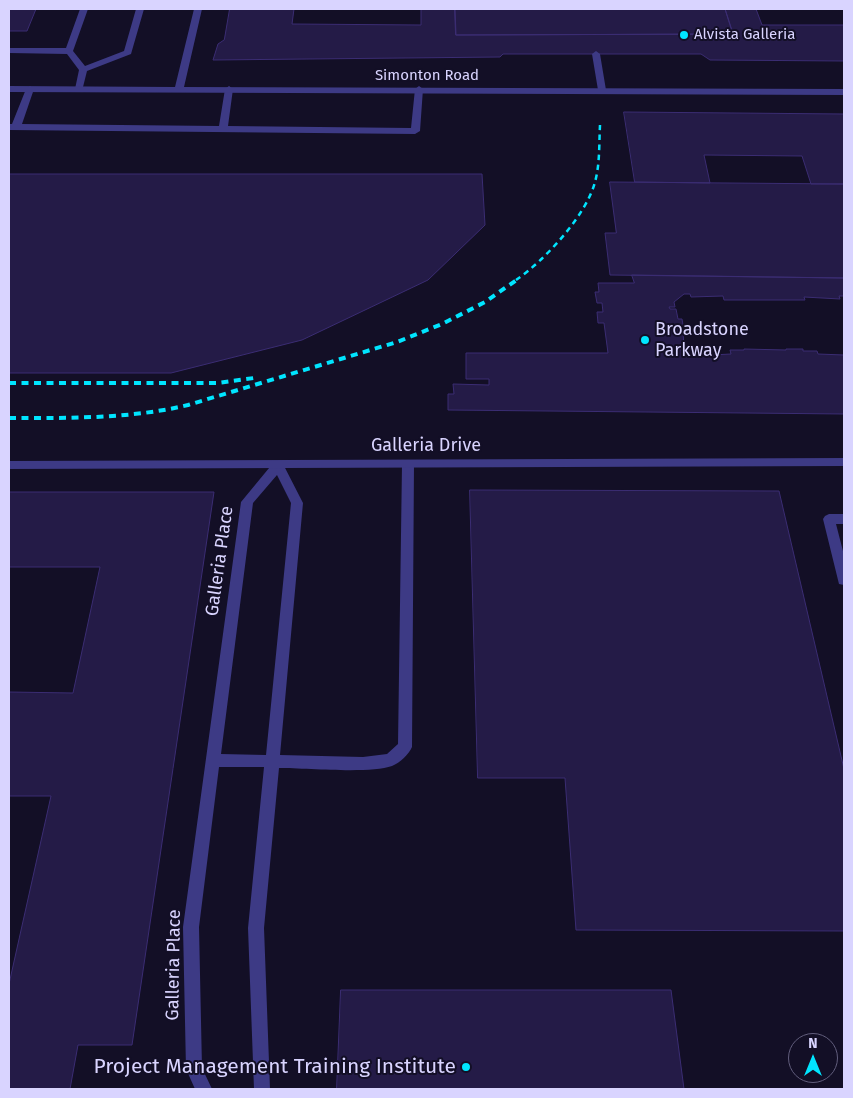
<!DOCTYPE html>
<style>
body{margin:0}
#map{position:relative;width:853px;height:1098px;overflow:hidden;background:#130f26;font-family:"Fira Sans",sans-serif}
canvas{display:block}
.frame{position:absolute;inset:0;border:10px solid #d9d4ff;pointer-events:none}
.north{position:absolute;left:788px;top:1033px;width:50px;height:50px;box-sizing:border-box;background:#130f26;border:1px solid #625e7d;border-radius:50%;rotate:0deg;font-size:14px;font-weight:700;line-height:20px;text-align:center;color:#d9d4ff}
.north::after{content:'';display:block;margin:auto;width:18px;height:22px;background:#00e5ff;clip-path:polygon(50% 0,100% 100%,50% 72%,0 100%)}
</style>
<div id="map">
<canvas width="853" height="1098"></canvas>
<div class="frame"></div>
<div class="north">N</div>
</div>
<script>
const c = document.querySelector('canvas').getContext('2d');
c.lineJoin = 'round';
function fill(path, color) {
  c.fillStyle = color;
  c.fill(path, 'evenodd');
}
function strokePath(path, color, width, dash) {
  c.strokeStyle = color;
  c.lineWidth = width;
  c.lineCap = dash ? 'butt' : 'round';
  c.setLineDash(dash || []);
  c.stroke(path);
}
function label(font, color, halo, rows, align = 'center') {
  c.font = font + ' "Fira Sans",sans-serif';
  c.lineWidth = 4;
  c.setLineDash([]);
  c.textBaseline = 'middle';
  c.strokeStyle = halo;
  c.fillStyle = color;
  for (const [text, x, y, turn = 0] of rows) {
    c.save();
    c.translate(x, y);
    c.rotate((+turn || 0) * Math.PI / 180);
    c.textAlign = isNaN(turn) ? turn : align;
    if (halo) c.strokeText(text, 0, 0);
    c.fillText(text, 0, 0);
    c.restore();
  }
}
const building = new Path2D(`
 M9 9H36L27 31H9Z
 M230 9H294L292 24 421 25V9H455L456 35 733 34 725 9H756L762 25H844V61L710 60 701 54H503L500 57 213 60 218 44 224 40Z
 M455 9H725L733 34 456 35Z
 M624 112 844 114V184H811L802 156 704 155 710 183 635 182Z
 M9 174H482L485 225 428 280 302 340 171 373H9Z
 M610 182 844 184V278L610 275 605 233H616Z
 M632 275 844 278V296H839L840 299 804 297 805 300H724L723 296 691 297 690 294H684L674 302 675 307H669L670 309H676L678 319H682L683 325H691L692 332H683L684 347H679V349L692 356 731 354 730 350H744V349L786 350V349H803V351H817L818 354 844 355V414L448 410V394H454L453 384 489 385V379H466V353H608L604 323H598L597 312H603L602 303H597L595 292H599L598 283H634Z
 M470 490 779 491 844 769V931L576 930 565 778H478Z
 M9 492H214L132 1045H78L70 1089H9V984L51 796H9V692L73 693 100 567H9Z
 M341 990H671L684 1089H337Z`);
fill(building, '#241b47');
strokePath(building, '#3b2d73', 1);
fill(new Path2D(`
 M80 9H88L73 51 85 66 124 51 136 9H144L131 54 87 71 82 91 75 89 79 70 67 54 9 53V48H66Z
 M596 51 600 54 606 90 602 93 598 90 592 54Z
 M30 86 34 89 22 124 219 126 225 89 229 86 233 89 228 126 411 128 415 89 419 86 423 89 420 131 415 134 9 130V124H12L26 89Z
 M408 460 414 464 412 747C409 754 400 763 392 766 370 774 306 768 279 768L264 928 270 1089H254L248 928 264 767H219L199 927 202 1068 212 1089H195L186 1069 183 927 241 502 274 462H282L303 503 280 755 363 757 387 754 398 744 402 464ZM277 475 291 503 266 755 221 754 253 503Z
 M829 514H844V524H836L844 555V585L839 584 838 580 823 519 825 516Z`), '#3d3a85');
fill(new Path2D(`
 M194 9H202L184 87 844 89V95L9 92V86L175 87Z
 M844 458V466L9 469V461Z`), '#3d3a85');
strokePath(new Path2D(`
 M516 280C544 261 586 216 595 182 600 164 599 144 600 125`), '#00e5ff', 2.5, [5.5, 4.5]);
strokePath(new Path2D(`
 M9 383H217L254 378
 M9 418C69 418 130 419 188 405L397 342 442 324 485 302 518 279`), '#00e5ff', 4, [7, 5.5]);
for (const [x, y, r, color] of [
 [684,35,5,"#00e5ff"],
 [645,340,5,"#00e5ff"],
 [466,1067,5,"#00e5ff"]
]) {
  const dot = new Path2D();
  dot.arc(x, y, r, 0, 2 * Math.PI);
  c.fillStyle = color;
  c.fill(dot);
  strokePath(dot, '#130f26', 2);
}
label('15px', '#d9d4ff', '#130f26', [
 ["Alvista Galleria",694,35]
], 'left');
label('15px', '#d9d4ff', '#130f26', [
 ["Simonton Road",427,76]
]);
label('18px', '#d9d4ff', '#130f26', [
 ["Broadstone",655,330],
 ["Parkway",655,351]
], 'left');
label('18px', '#d9d4ff', '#130f26', [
 ["Galleria Drive",426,446],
 ["Galleria Place",220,561,-82],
 ["Galleria Place",174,965,-89]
]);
label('21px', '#d9d4ff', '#130f26', [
 ["Project Management Training Institute",456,1067]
], 'right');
</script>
